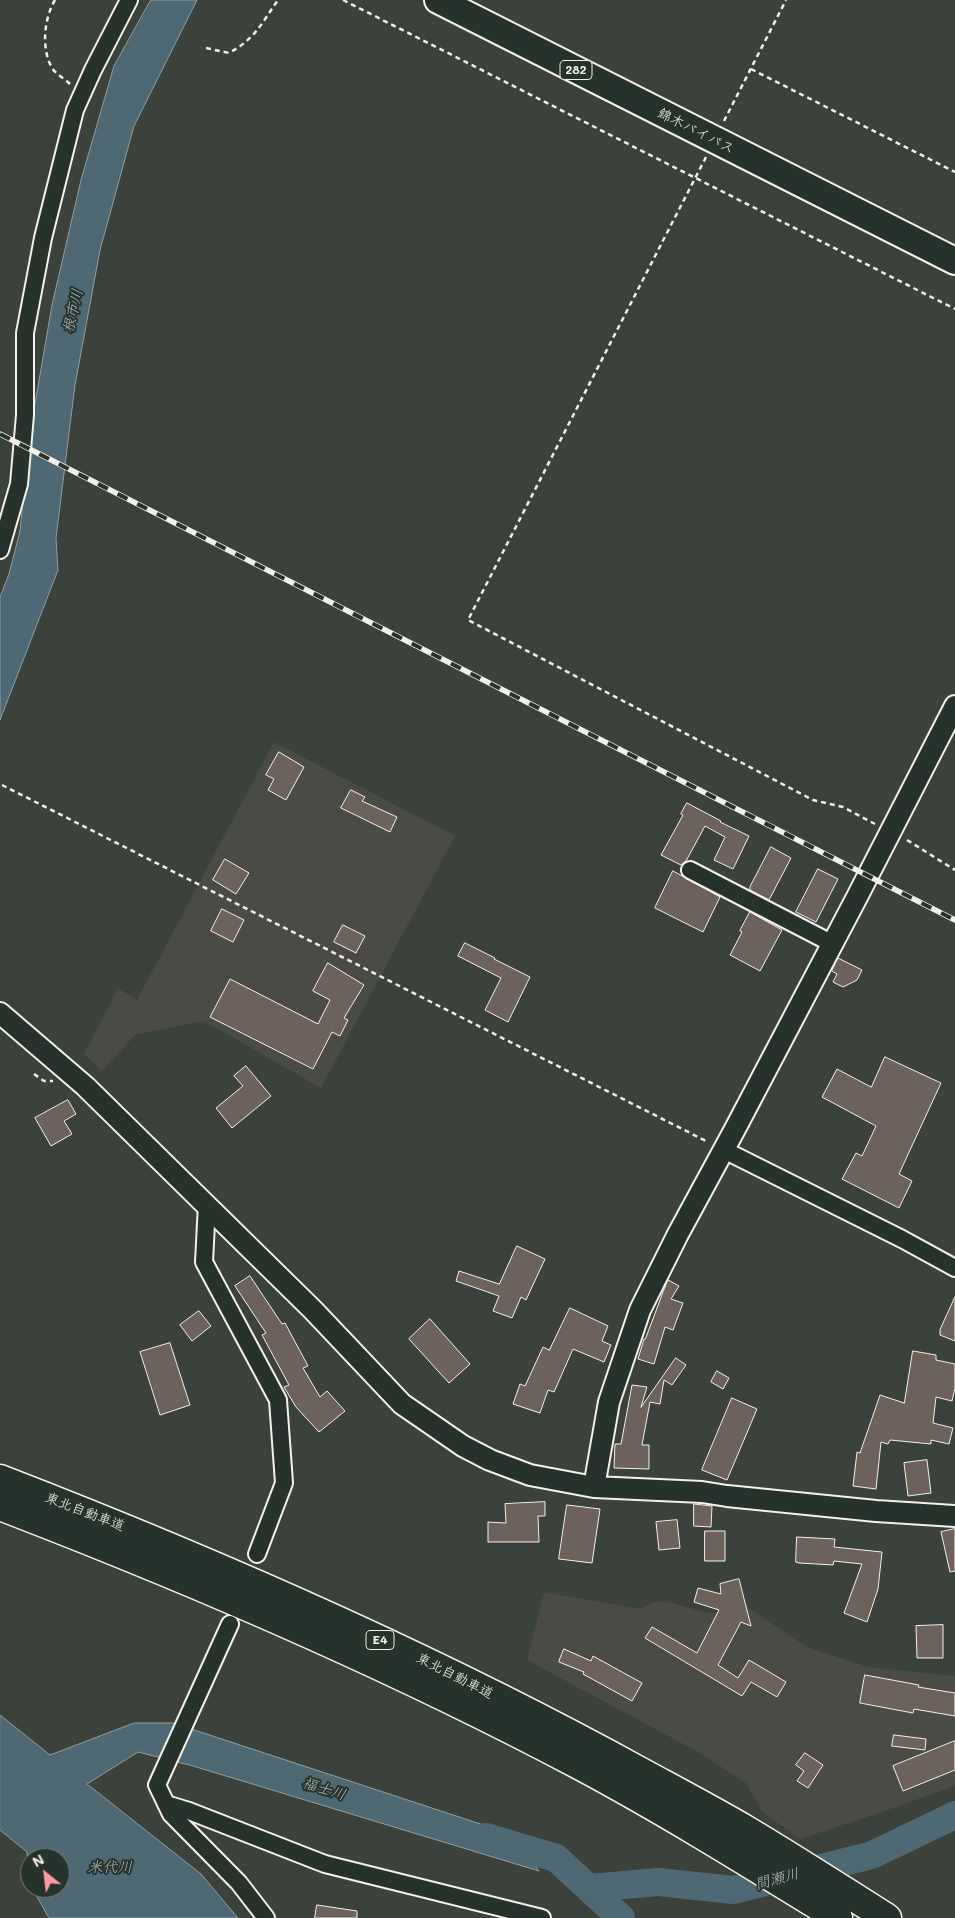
<!DOCTYPE html>
<meta charset="utf-8">
<style>
body{margin:0}
#map{position:relative;width:955px;height:1918px;overflow:hidden;background:#3b413b;font-family:Mali,sans-serif}
canvas{display:block}
.north{position:absolute;left:20px;top:1848px;width:50px;height:50px;box-sizing:border-box;background:#26332d;border:1px solid #787f78;border-radius:50%;rotate:331deg;font-size:14px;font-weight:700;line-height:20px;text-align:center;color:#f4f1e8}
.north::after{content:'';display:block;margin:auto;width:18px;height:22px;background:#ff9aa2;clip-path:polygon(50% 0,100% 100%,50% 72%,0 100%)}
</style>
<div id="map">
<canvas width="955" height="1918"></canvas>
<div class="north">N</div>
</div>
<script>
const c = document.querySelector('canvas').getContext('2d');
c.lineJoin = 'round';
function fill(path, color) {
  c.fillStyle = color;
  c.fill(path, 'evenodd');
}
function strokePath(path, color, width, dash) {
  c.strokeStyle = color;
  c.lineWidth = width;
  c.lineCap = dash ? 'butt' : 'round';
  c.setLineDash(dash || []);
  c.stroke(path);
}
function label(font, color, halo, rows, align = 'center') {
  c.font = font + ' Mali,"Klee One",sans-serif';
  c.lineWidth = 4;
  c.setLineDash([]);
  c.textBaseline = 'middle';
  c.strokeStyle = halo;
  c.fillStyle = color;
  for (const [text, x, y, turn = 0] of rows) {
    c.save();
    c.translate(x, y);
    c.rotate((+turn || 0) * Math.PI / 180);
    c.textAlign = isNaN(turn) ? turn : align;
    if (halo) c.strokeText(text, 0, 0);
    c.fillText(text, 0, 0);
    c.restore();
  }
}
fill(new Path2D(`
 M274 742 455 836 321 1088 204 1021 135 1035 102 1071 84 1054 118 988 137 1000Z
 M544 1592 640 1609 653 1602H669L708 1613 750 1609 807 1647 868 1667 955 1676V1786L879 1813 800 1839 762 1812 746 1783 698 1752 527 1660Z`), '#4a4b45');
const water = new Path2D(`
 M151 0H197L134 126 100 250 75 385 56 538 58 570 0 720V597L9 574 20 531 30 433 52 305 81 180 114 66Z
 M0 1715 50 1755 134 1723H173L511 1834 539 1871 193 1766 138 1752 87 1784 201 1874 238 1918H49L32 1888H60V1858H30V1885L27 1852 0 1830Z`);
fill(water, '#4f6974');
strokePath(water, '#919fa2', 1);
strokePath(new Path2D(`
 M486 1837 556 1858 621 1918
 M590 1888 658 1882 734 1890 872 1855 955 1815`), '#4f6974', 28);
const building = new Path2D(`
 M279 752 304 767 286 800 268 790 274 779 266 775Z
 M351 790 365 797 362 801 397 817 390 832 341 808Z
 M687 803 721 821 720 822 749 836 733 869 714 860 725 837 705 826 686 861 681 865 661 855 683 815 681 814Z
 M771 847 791 858 769 900 750 890V887Z
 M225 859 249 873 236 894 213 880Z
 M818 869 838 879 816 922 796 912Z
 M673 871 720 897 703 932 655 908Z
 M222 909 244 920 233 942 211 931Z
 M750 912 782 930 760 971 730 955 742 932 740 931Z
 M343 925 365 936 356 953 334 942Z
 M465 943 495 958 494 959 530 977 508 1022 485 1010 501 978 458 956Z
 M838 958 862 970 857 980 843 987 833 982 837 974 832 971Z
 M328 963 364 985 344 1018 348 1020 340 1036 332 1032 313 1069 210 1017 230 979 318 1024 330 1000 313 991Z
 M885 1057 941 1083 899 1174 912 1181 899 1208 842 1179 856 1153 862 1156 876 1126 822 1097 837 1069 871 1087Z
 M246 1066 271 1096 232 1128 216 1108 243 1086 234 1076Z
 M68 1100 76 1114 64 1121 72 1134 51 1146 35 1118Z
 M517 1246 545 1259 526 1300 521 1297 512 1318 493 1311 499 1296 456 1281 459 1271 499 1284Z
 M250 1276 282 1324 285 1323 308 1366 303 1368 320 1397 327 1391 345 1411 319 1432 296 1407 284 1387 289 1385 262 1335 266 1333 235 1286Z
 M668 1280 679 1286 671 1299 683 1303 673 1330 665 1327 654 1364 638 1359 644 1339H645Z
 M955 1297V1341L940 1335V1330Z
 M570 1308 608 1326 602 1341 611 1345 604 1362 573 1349 554 1392 548 1390 540 1413 513 1404 520 1384 525 1386 543 1347 549 1350Z
 M199 1311 211 1326 192 1341 180 1325Z
 M430 1319 470 1364 449 1383 409 1339Z
 M170 1343 190 1405 160 1415 140 1352Z
 M913 1351 936 1355V1360L955 1364V1388L952 1401 936 1397 933 1423 953 1428 949 1444 931 1440V1444L890 1440 888 1444 881 1442 876 1489 853 1486 857 1452 860 1453 880 1395 904 1403Z
 M676 1358 686 1365 672 1385 664 1380 660 1404 650 1402 642 1445H649V1469L614 1468 615 1444H621L632 1385 647 1387 641 1407Z
 M717 1371 729 1378 723 1389 711 1382Z
 M732 1398 757 1409 727 1480 702 1470Z
 M927 1460 931 1493 908 1496 904 1463Z
 M545 1502V1516H538L539 1542H488V1522L506 1523 505 1504Z
 M694 1504 712 1506 711 1527 694 1526Z
 M567 1505 600 1509 592 1563 559 1559Z
 M677 1520 680 1548 659 1550 656 1522Z
 M955 1529V1571L950 1572 941 1532Z
 M705 1531H725V1561H705Z
 M797 1537 835 1539 834 1547 882 1552 878 1589 867 1622 844 1613 862 1564 834 1561 833 1565 799 1563 796 1562Z
 M739 1579 751 1626 741 1622 718 1665 738 1678 749 1660 786 1682 777 1697 751 1682 742 1696 645 1638 652 1627 697 1653 719 1610 694 1602 698 1588 721 1594 720 1584Z
 M943 1625V1658H917L916 1626Z
 M564 1649 591 1661 593 1656 642 1683 632 1701 583 1674 584 1672 559 1662Z
 M865 1675 919 1685 918 1687 955 1693V1716L914 1709 913 1713 860 1703Z
 M894 1735 926 1739 925 1750 892 1746Z
 M955 1741V1770L903 1791 893 1766Z
 M805 1753 823 1765 808 1788 797 1781 804 1771 796 1765Z
 M317 1905 357 1911V1918H315Z`);
fill(building, '#6d615b');
strokePath(building, '#f4f1e8', 1);
const minor = new Path2D(`
 M0 550 19 484 25 415V333L43 238 75 110 93 70 129 0
 M690 870 833 944
 M724 1150 902 1239 955 1268
 M207 1204 204 1262 278 1400 284 1483 257 1554
 M230 1624 157 1785 171 1814 239 1883 266 1918
 M166 1804 189 1811 325 1864 542 1918`);
const tertiary = new Path2D(`
 M0 1013 85 1086 313 1310 402 1404 463 1446 490 1460 530 1475 594 1487 702 1492 727 1496 876 1511 955 1516
 M594 1487 609 1402 640 1310 678 1234 735 1129 857 897 955 706`);
const trunk = new Path2D(`
 M438 0 955 261`);
const motorway = new Path2D(`
 M0 1479C220 1564 436 1659 643 1773 678 1792 714 1811 748 1831 795 1859 841 1889 887 1918
 M0 1506C198 1582 392 1666 579 1765 667 1812 752 1865 838 1918`);
strokePath(minor, '#f4f1e8', 20);
strokePath(tertiary, '#f4f1e8', 24);
strokePath(trunk, '#f4f1e8', 30);
strokePath(motorway, '#f4f1e8', 31);
strokePath(new Path2D(`
 M55 0C44 18 41 49 52 68 56 74 65 79 70 84
 M343 0 955 309
 M206 48 229 53C256 38 261 24 278 0
 M751 69 955 172
 M724 121 786 0
 M706 157 468 620 813 800 843 807 875 824
 M2 785 708 1142
 M907 840 955 870
 M34 1074 44 1081H53`), '#f4f1e8', 2.5, [5, 4]);
strokePath(minor, '#26332d', 16);
strokePath(tertiary, '#26332d', 20);
strokePath(trunk, '#26332d', 26);
strokePath(motorway, '#26332d', 28);
const rail = new Path2D(`
 M0 434 955 920`);
strokePath(rail, '#f4f1e8', 5.5);
strokePath(rail, '#26332d', 4, [11]);
for (const [x, y, w] of [
 [576,70,32],
 [380,1640,28]
]) {
  const box = new Path2D();
  box.roundRect(x - w / 2, y - 9.5, w, 19, 4);
  c.fillStyle = '#26332d';
  c.fill(box);
  strokePath(box, '#f4f1e8', 1);
}
label('bold 12px', '#f4f1e8', null, [
 ["282",576,70],
 ["E4",380,1640]
]);
label('14px', '#f4f1e8', '#26332d', [
 ["錦木バイパス",696,131,27],
 ["東北自動車道",85,1512,21],
 ["東北自動車道",455,1676,27]
]);
label('italic 15px', '#b2bbba', '#26332d', [
 ["根市川",73,311,-77],
 ["福士川",324,1789,17],
 ["米代川",110,1867],
 ["間瀬川",777,1879,-15]
]);
</script>
